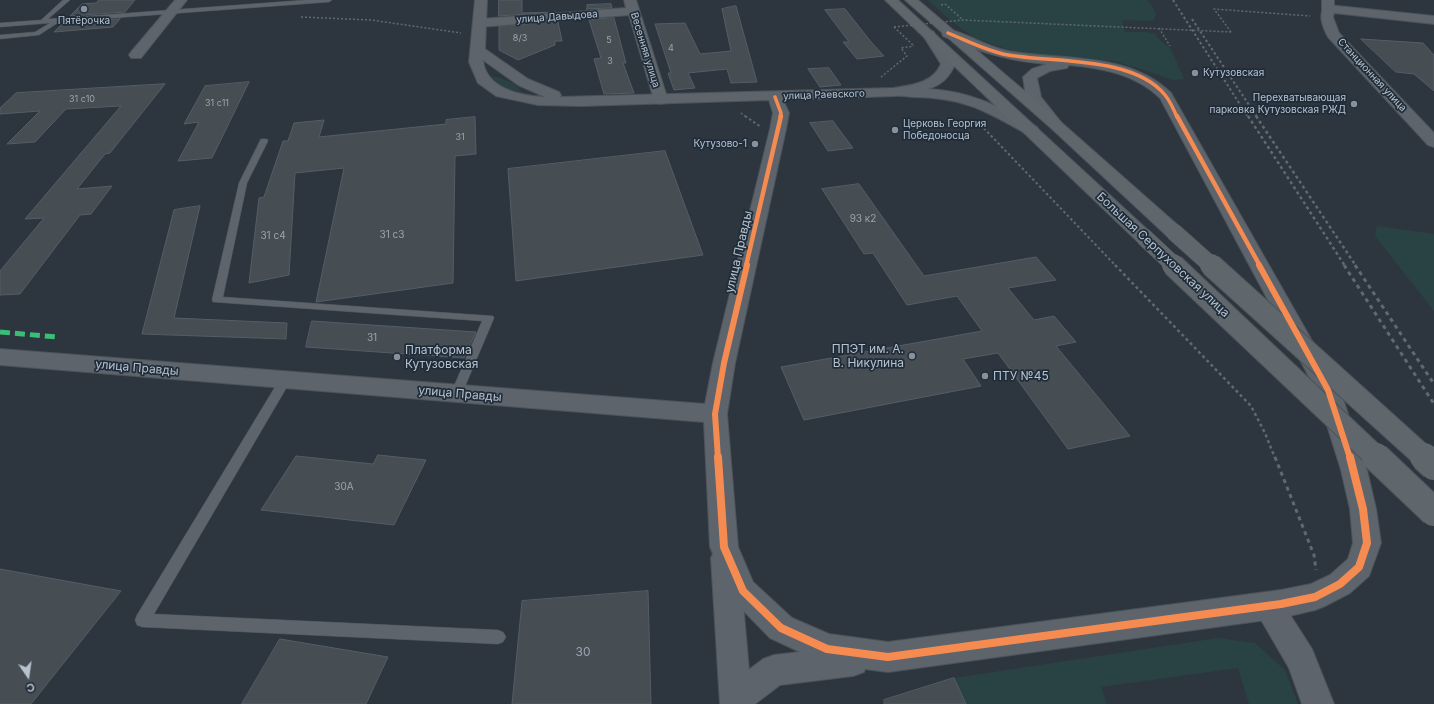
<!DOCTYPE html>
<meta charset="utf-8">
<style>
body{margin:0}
#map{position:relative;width:1434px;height:704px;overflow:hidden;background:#2d363e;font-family:Inter,sans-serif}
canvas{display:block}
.north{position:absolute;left:8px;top:656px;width:40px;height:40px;-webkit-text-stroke:3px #1f2c3a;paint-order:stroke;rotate:167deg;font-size:11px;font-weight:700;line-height:16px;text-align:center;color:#b8c2ce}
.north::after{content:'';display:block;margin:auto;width:14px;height:18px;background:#b8c2ce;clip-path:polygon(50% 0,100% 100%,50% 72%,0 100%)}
</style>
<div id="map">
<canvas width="1434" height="704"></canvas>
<div class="north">С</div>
</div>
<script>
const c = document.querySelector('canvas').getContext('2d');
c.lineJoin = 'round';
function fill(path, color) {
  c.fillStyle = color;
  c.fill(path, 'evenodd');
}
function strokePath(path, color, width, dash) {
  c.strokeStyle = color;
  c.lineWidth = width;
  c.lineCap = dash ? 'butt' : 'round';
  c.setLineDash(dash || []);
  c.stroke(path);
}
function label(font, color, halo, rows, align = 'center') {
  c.font = font + ' Inter,sans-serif';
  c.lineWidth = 3.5;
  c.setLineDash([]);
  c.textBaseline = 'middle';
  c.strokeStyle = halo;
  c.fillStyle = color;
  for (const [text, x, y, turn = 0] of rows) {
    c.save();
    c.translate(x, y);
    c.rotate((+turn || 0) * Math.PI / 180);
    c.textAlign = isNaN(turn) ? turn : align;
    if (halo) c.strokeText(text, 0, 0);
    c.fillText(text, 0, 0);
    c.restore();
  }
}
fill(new Path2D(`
 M928 0H1148C1152 7 1160 13 1153 21L1122 20 1125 32H1147L1155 34 1162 42 1171 49 1184 79 1173 80 1141 69 1113 61 1029 54 1006 49 973 37 951 21Z
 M492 76C504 79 514 82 522 92 510 90 498 88 492 76Z
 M1377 226 1434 234V311L1375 236Z
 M1218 638 1255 643 1285 670 1298 704H1249L1238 668 1101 687 1107 704H966L954 678Z`), '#294345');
const building = new Path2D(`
 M99 0H135L125 12 70 16 82 4 96 3Z
 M499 0H522V13L556 12 499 16Z
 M611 4 612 8 586 9 587 8V5Z
 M736 6 757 82 731 83 727 69 688 73 695 88 674 90 668 73H671L655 24 685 23 700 54 731 51 722 9Z
 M845 9 872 43 884 56 857 59 843 42H849L825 10Z
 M614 18 626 63H623L634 93 604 94 594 59 601 58 589 20Z
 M120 19 113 27 54 32 63 23Z
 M558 22 562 41H555V45L518 60 499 50V27Z
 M1361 39 1423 43 1434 55V91L1414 74 1396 72Z
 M829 68 841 85 820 87 808 69Z
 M249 82 212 158 178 161 199 122 184 124 205 86Z
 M165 84 110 153 105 154 77 189 112 186 91 214 80 215 20 294 0 295V271L44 218 25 219 121 106 66 109 35 142 7 144 40 111 0 114V108L16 93Z
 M475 117 476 154 455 156 453 283 316 302 344 168 295 173 289 275 249 283 259 198 264 197 283 141H288L294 123 324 120 319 137 446 124V120Z
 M833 121 841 132 853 148 828 151 810 123Z
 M665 151 703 255 516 281 508 169Z
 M859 184 924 276 1036 257 1056 280 1008 288 1034 320 1054 316 1076 342 1056 346 1130 436 1068 449 998 353 963 359 981 386 804 420 781 367 982 331 957 296 907 305 873 253 864 254 822 189Z
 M200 206 174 318 287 323 286 339 142 334 174 210Z
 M312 321 476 332 464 358 306 347Z
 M378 455 426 460 394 525 261 510 296 456 373 464Z
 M0 569 121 591 31 704H0Z
 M648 591 651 704H512L522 601Z
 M280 639 388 657 366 704H242Z
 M954 678 966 704H884V700Z`);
fill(building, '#464d53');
strokePath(building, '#555d65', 1);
const service = new Path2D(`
 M63 0H70L48 19 306 0H332L329 2 59 22 39 35 0 39V35L35 32 50 23 0 27V23L41 20Z
 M261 139H267L268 141 247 183 223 297 493 316 494 318 461 396 457 397 453 396 451 393 482 321 213 302 212 300 239 183Z
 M285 376 289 377 291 380 154 614 498 630 503 632 506 637 503 642 498 644 142 627 137 625 135 620 137 615 281 377Z`);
const minor = new Path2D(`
 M175 0H187L141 58H131L129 55 131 52Z
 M624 0H636L668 100 666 103 661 104 656 103 654 100 629 15 480 27 476 26 474 23 476 20 480 19 626 8Z
 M1322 0H1334V9L1332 12H1324L1322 9Z
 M725 546 735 549 739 558 752 704H720L711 558 715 549Z
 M1268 592 1278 596 1312 649 1334 704H1302L1289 668 1253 606 1258 596Z`);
const tertiary = new Path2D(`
 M475 0H487L485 49 528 79 559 92 561 95 560 97 894 88C912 85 933 83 941 64L922 34 923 31H933L955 64C950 77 942 85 928 89 971 91 1000 107 1037 127L1039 130 1037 133 1031 135 1025 133C984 110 964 98 915 97 906 97 904 95 894 96L783 100 789 113 786 129 735 363 727 414 738 547 753 582 792 618 829 634 888 642 1281 590 1311 584 1330 575 1348 559 1353 543 1350 509 1341 470 1316 390 1160 98C1135 74 1102 68 1069 65L1067 68 1050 71 1037 78 1041 97 1061 122 1058 125 1053 127 1048 125 1034 110 1026 97 1023 77 1032 69 1047 64C1007 61 980 52 943 36L942 33 943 30 948 29C969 34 987 47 1008 51 1063 61 1128 51 1171 93L1340 390 1367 470 1376 509 1381 543 1369 576 1350 593 1325 606 1315 610 1281 618 888 672 865 669 864 672 853 676 780 685 755 704H722L720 699 725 688 763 659 774 655 800 652 770 638 733 600 729 591 710 547 704 422 0 365V349L705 404 713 363 770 129 773 113 769 100 581 106 538 105 496 96 478 83 469 62ZM483 60 518 85 545 97C521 96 486 89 483 60Z
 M1328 5 1434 16V24L1334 13 1333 17 1339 33 1434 133V147L1428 145 1328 37C1323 28 1318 15 1324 6Z`);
const primary = new Path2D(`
 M885 0H898L1151 233 1153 237 1151 241 1144 243 1137 241Z
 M905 0H918L1062 123 1181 228 1183 232 1181 236 1174 238 1167 236 1052 129Z`);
strokePath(service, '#4c5258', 1);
strokePath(minor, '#4c5258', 2);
strokePath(tertiary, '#4c5258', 2);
strokePath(primary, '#4b525a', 2);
strokePath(new Path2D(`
 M941 5 945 4 963 20
 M301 17 371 20 461 33
 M894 27 914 46
 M1159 28 1170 46
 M1231 32 1214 9 1310 16
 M881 77 907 56 901 48 914 46
 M741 113 746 117`), '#61686e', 1.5, [2, 2]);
strokePath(new Path2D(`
 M745 116 761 127
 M977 121 1116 266`), '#61686e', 2, [2.5, 2.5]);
strokePath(new Path2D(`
 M1115 265 1251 406 1265 433 1275 458`), '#61686e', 2.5, [3, 3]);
strokePath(new Path2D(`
 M1275 457 1314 555 1316 570`), '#61686e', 3, [4, 4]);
fill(service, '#5d646b');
fill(minor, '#5d646b');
fill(tertiary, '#5d646b');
fill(primary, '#60676c');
strokePath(new Path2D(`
 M1173 0 1248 117
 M1192 19 1257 117`), '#62686f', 2, [2.5, 2.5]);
strokePath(new Path2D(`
 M1248 116 1345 266
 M1256 116 1356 266`), '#62686f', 2.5, [3, 3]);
strokePath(new Path2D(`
 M1344 265 1434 404
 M1355 265 1434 384`), '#62686f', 3, [4, 4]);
const primaryBridgeFar2 = new Path2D(`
 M1174 232 1212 266
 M1144 237 1175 266`);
const primaryBridgeFar1 = new Path2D(`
 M1173 265 1377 458
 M1211 265 1425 458`);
const primaryBridge = new Path2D(`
 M1376 457 1434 512
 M1424 457 1434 466`);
strokePath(primaryBridgeFar2, '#4b525a', 18, []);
strokePath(primaryBridgeFar1, '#4b525a', 24, []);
strokePath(primaryBridge, '#4b525a', 30, []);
strokePath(new Path2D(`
 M894 27 963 20 1231 32`), '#61686e', 1.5, [2, 2]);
strokePath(primaryBridgeFar2, '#60676c', 17);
strokePath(primaryBridgeFar1, '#60676c', 22);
strokePath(primaryBridge, '#60676c', 28);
strokePath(new Path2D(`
 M0 332 57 337`), '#3abd76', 5, [10, 5]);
strokePath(new Path2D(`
 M948 33C968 41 987 51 1008 55 1054 63 1133 56 1165 95 1170 101 1174 110 1177 117
 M775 97 781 113 780 117`), '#f68b52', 3.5);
strokePath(new Path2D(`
 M1177 116 1260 266
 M746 266 781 116`), '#f68b52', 4.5);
strokePath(new Path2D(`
 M1259 265 1328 390 1350 458
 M718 458 715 414 724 363 747 265`), '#f68b52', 6);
strokePath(new Path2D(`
 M718 457 724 547 743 591 781 628 827 649 888 657 1281 604 1315 597 1340 584 1359 567 1367 543 1363 509 1350 457`), '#f68b52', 8);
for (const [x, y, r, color] of [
 [84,9,4,"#87919c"],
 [1195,73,4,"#87919c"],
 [1354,104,4,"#87919c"],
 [895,130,4,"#87919c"],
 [755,144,4,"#87919c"],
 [912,356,4,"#87919c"],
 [397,357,4,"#87919c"],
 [985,376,4,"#87919c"]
]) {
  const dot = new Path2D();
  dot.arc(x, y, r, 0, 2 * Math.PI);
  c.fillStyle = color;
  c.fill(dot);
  strokePath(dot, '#1f2c3a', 1.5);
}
label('9px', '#9ca5af', null, [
 ["8/3",520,38],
 ["5",609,40],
 ["4",671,48],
 ["3",610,61],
 ["31 с10",82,99],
 ["31 с11",217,103],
 ["31",460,137]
]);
label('10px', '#b8c2ce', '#1f2c3a', [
 ["улица Давыдова",557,17,-4],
 ["Весенняя улица",645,50,73],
 ["Станционная улица",1372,75,47],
 ["улица Раевского",824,95,-2]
]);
label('10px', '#b8c2ce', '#1f2c3a', [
 ["Пятёрочка",84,21,"center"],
 ["Кутузовская",1203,73],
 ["Перехватывающая",1346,98,"right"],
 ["парковка Кутузовская РЖД",1346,110,"right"],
 ["Церковь Георгия",903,124],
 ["Победоносца",903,136],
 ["Кутузово-1",747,144,"right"]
], 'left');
label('10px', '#9ca5af', null, [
 ["93 к2",863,219],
 ["31 с3",392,235],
 ["31 с4",273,236],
 ["31",372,338],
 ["30А",344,487]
]);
label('12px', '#b8c2ce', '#1f2c3a', [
 ["улица Правды",739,252,-77],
 ["Большая Серпуховская улица",1163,255,43],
 ["улица Правды",137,368,5],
 ["улица Правды",460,394,5]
]);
label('12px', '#b8c2ce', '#1f2c3a', [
 ["ППЭТ им. А.",904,349,"right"],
 ["В. Никулина",904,363,"right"],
 ["Платформа",405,350],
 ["Кутузовская",405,364],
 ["ПТУ №45",993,376]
], 'left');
label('12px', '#9ca5af', null, [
 ["30",583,652]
]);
</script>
